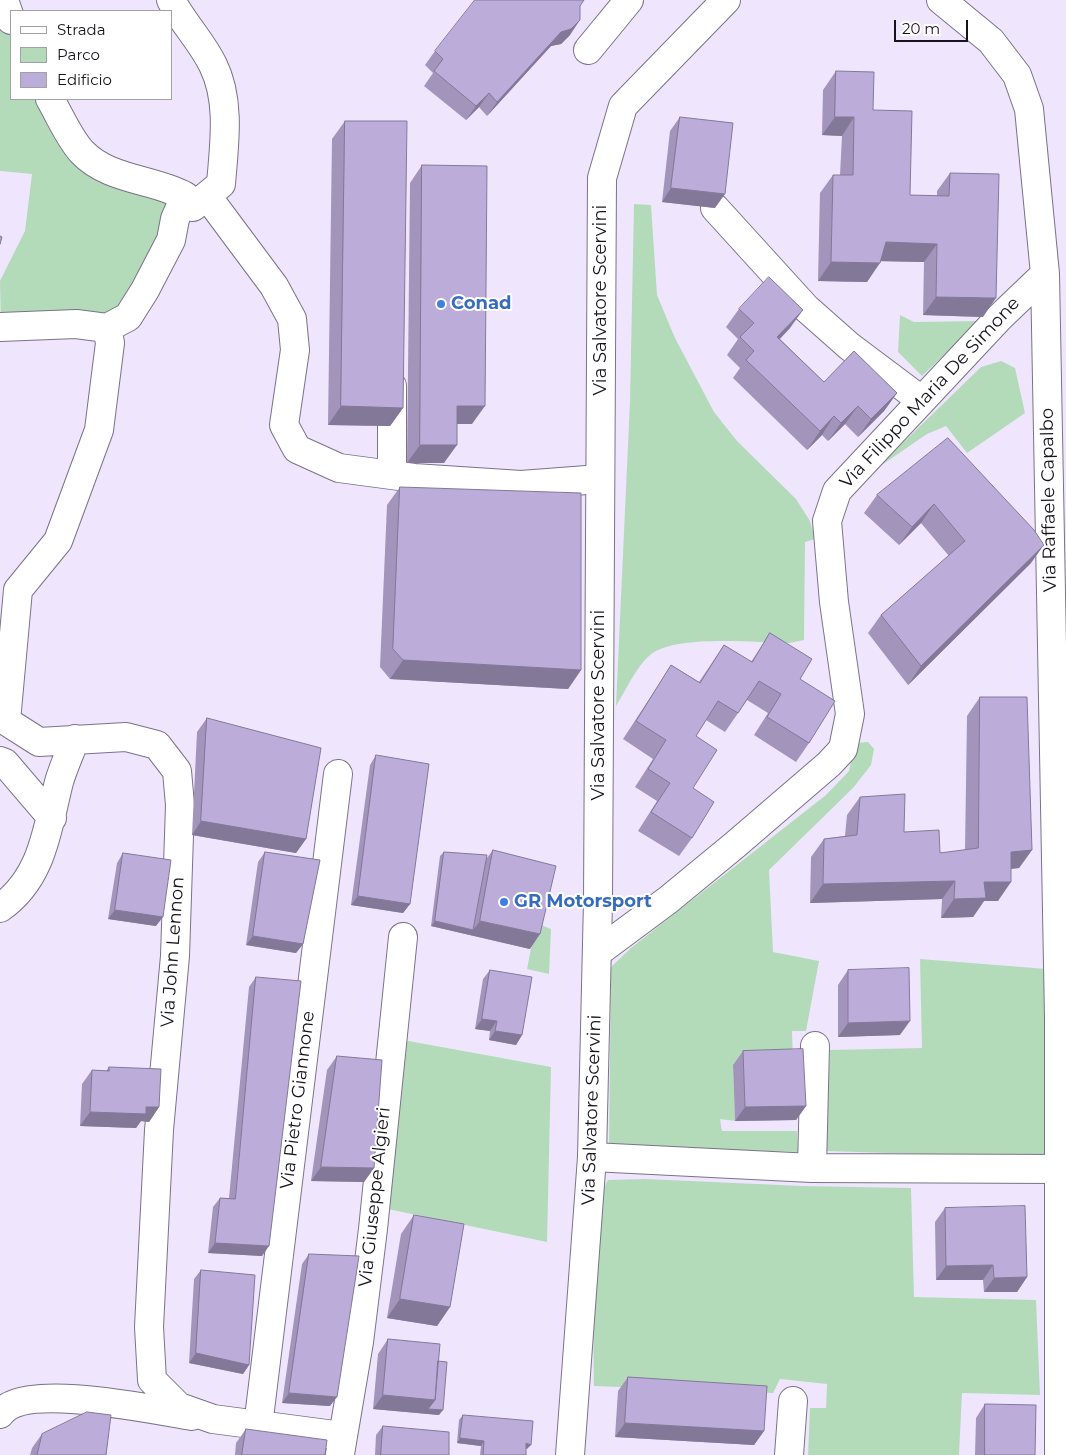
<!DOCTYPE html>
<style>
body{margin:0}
#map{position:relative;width:1066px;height:1455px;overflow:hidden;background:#efe6fe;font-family:Montserrat,sans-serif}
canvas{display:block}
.legend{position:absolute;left:10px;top:10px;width:162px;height:90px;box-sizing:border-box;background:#fff;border:1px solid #a2a1a4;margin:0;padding:6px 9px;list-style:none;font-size:15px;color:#16131b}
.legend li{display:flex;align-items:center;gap:10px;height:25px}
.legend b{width:25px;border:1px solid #a2a1a4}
.scale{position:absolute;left:894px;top:20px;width:74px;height:22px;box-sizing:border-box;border:2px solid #16131b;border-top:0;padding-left:6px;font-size:15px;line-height:18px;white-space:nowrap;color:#16131b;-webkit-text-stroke:4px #fff;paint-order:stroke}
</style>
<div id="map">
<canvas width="1066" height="1455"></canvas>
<ul class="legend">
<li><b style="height:6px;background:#fff"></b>Strada</li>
<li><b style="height:14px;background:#b4dbb9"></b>Parco</li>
<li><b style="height:14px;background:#bcacda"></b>Edificio</li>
</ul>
<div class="scale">20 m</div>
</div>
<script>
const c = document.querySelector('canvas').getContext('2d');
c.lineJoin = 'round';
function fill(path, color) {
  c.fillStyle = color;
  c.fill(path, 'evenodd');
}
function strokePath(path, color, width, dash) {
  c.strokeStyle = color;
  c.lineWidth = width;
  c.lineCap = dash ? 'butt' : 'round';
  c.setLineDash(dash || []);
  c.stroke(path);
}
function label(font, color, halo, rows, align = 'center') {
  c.font = font + ' Montserrat,sans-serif';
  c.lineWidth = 4;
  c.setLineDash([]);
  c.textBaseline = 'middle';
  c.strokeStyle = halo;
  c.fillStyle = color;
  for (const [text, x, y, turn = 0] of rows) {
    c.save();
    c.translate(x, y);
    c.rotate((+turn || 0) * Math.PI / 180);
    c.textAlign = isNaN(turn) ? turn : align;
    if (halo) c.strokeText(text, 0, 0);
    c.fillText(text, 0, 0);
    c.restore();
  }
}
fill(new Path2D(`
 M0 0 11 20V99H50L82 152 185 196 128 317 1 327 0 281 25 231 32 174 0 171Z
 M634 204 651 205 657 295 675 338 714 412 737 441 796 499 810 521 815 539 805 542 804 640 789 643C755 643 676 634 650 655 636 667 626 690 616 706L630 401Z
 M900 315 914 322 979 321 922 376 898 352Z
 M1001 361 1015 368 1025 413 967 453 946 426 927 434 876 469 981 367Z
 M868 742 874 749 871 765 853 788 769 870 773 952 819 961 806 1031H792L793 1063 733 1065 735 1121 720 1119 722 1131H797L798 1152 609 1146 611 967 631 948 826 795 849 771 855 743Z
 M536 923 551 929 549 974 527 969Z
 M920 959 1047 969V1155L1013 1157 827 1151 826 1143 830 1050 922 1048Z
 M403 1040 551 1067 547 1242 383 1208Z
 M645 1179 802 1186 911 1188 914 1297 1036 1300 1040 1395 962 1393 959 1455H808L810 1408H826L827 1384 780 1379 773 1393 594 1386C594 1347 590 1206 608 1180Z`), '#b4dbb9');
const minor = new Path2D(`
 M4 0 11 20
 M171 0C183 23 202 42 213 65 231 101 224 146 221 184L193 207
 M941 0 991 41 1017 75 1029 109 1045 274 1059 1017V1455
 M588 50 629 0
 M50 99C60 116 69 138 82 152 108 180 154 179 185 196L175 219 171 240 145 290 128 317 107 328
 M207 196 274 286 292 319 295 350 284 425 297 449 339 468 414 478 521 485 600 479
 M715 208 806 308 849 346 921 400
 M0 327 76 324 107 328 110 343 99 430 58 541 18 590
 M392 475V386
 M18 590 6 721 39 742 126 737 157 745 177 771 180 805 175 956 159 1130 149 1327 152 1380 179 1407 213 1419 342 1436
 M0 761 5 763 52 818
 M0 908C43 878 47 829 59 782 63 768 70 753 75 739
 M598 930V952L668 900 736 844 829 764 843 749 850 714 834 602 827 521 837 491 999 318 1045 274
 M592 1157 812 1168 1059 1169
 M812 1168 815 1046
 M0 1414C23 1381 155 1410 192 1416
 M258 1426 338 774
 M340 1454 359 1342 373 1229 403 937
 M789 1455 793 1401`);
const major = new Path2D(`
 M570 1455 592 1157 598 901 602 178 623 106 726 0`);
strokePath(minor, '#7a7287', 30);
strokePath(major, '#7a7287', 30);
strokePath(minor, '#fff', 28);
strokePath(major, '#fff', 28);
fill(new Path2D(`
 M580 6 570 35 561 44 551 46 487 116 479 107 466 120 424 86 433 73 425 65 435 51Z
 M836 71 873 110 910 195 937 196V191L950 173 983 317 923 315 924 262 880 261 867 282 818 281 820 193 833 175H840L842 136 822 135 823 90Z
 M680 117 715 208 662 202 670 131Z
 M345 121 403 408 390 426 328 425 332 139Z
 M422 165 472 424H457L444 463H407L410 183Z
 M739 309 790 328 780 339 824 382 897 393 884 411 858 437 845 424 828 441 822 435 807 450 733 378 740 368 727 355 738 339 726 327Z
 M948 438 1031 563 908 685 868 633 881 615 949 556 921 523 899 545 864 513 877 495Z
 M400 487 581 670 568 689 390 679 380 667 387 505Z
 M770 633 800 679 809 743 796 762 754 735 768 713 747 700 725 732 706 720 696 736 693 788 692 838 679 856 638 831 657 801 635 787 653 759 623 739 659 684 671 665 699 682 724 645 751 662Z
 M980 697 1032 850 1019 868 1011 869 998 901H984L973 917 941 918 942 899 810 903 811 857 824 839 845 836 847 815 860 797 904 832 940 853 965 850 967 716Z
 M207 718 306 839 296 853 192 835 197 732Z
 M376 755 410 904 403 913 351 905 370 765Z
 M493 850 530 949 431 926 440 856 444 852 487 858Z
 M265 852 303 944 296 953 246 945 258 862Z
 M123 853 156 926 108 919 117 863Z
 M490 970 522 1035 516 1045 489 1040 490 1031 475 1029 483 979Z
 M848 970 900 1035 838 1037V985Z
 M256 977 262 1256 208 1253 213 1207 220 1198H229L249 987Z
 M743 1051 806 1106 796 1120 735 1121 733 1065Z
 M337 1056 374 1168 364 1182 311 1181 327 1070Z
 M109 1067 159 1107 149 1122 141 1121 136 1128 80 1126 82 1084 92 1070 106 1071Z
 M945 1208 1027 1277 1017 1292H984L983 1280H936L935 1222Z
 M414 1215 450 1307 437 1326 387 1318 401 1234Z
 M309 1254 330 1406 282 1403 302 1264Z
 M201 1270 249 1365 243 1374 189 1363 194 1279Z
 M388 1339 438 1361 439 1415 373 1409 378 1354Z
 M628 1377 764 1431 754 1445 615 1437 618 1391Z
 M985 1404 1035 1455H975L976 1418Z
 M463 1415 527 1449H526V1455H480L481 1446 457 1443 459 1420Z
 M383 1426 449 1455H375L376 1435Z
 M246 1429 325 1455H235L236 1443Z
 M42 1434 106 1455H30L32 1448Z`), '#a294bb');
fill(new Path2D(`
 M580 20 570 35 561 44 551 46 487 116 497 102 561 32Z
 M489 93 479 107 466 120 476 106Z
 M835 117H854L842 136 822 135Z
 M671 188 725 194 715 208 662 202Z
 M886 242 937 244 924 262 873 261Z
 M831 262 880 263 867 282 818 281Z
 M936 297 996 298 983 317 923 315Z
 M803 310 790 328 764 355 777 337Z
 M897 393 884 411 858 437 871 419Z
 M341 406 403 408 390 426 328 425Z
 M457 406H485L472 424H444Z
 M858 406 845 424 828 441 841 423Z
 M834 416 822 435 807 450 820 431Z
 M420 445H457L444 463H407Z
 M934 504 921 523 899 545 912 527Z
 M1044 545 1031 563 908 685 921 666Z
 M403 660 581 670 568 689 390 679Z
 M201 821 306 839 296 853 192 835Z
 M1032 850 1019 868 999 870 1011 852Z
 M955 881 942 899 810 903 823 884Z
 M984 882H1011L998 901H984L973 917 941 918 954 899Z
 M358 896 410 904 403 913 351 905Z
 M115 910 163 917 156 926 108 919Z
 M435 921 473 930 480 921 540 934 530 949 431 926Z
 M253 936 303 944 296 953 246 945Z
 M482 1019 497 1021 490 1031 475 1029Z
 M910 1021 900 1035 838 1037 848 1023Z
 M495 1031 522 1035 516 1045 489 1040Z
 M806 1106 796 1120 735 1121 745 1107Z
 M146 1107H159L149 1122 141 1121 136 1128 80 1126 90 1112Z
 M321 1167 374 1168 364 1182 311 1181Z
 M215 1243 269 1246 262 1256 208 1253Z
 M993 1265 983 1280H936L946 1266Z
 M1027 1277 1017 1292H984L994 1278Z
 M400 1299 450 1307 437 1326 387 1318Z
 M196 1353 249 1365 243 1374 189 1363Z
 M289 1393 337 1397 330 1406 282 1403Z
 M383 1395 435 1400 443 1410 439 1415 373 1409Z
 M625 1423 764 1431 754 1445 615 1437Z
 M460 1438 484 1441 481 1446 457 1443Z
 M526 1443 531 1445 527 1449 523 1448Z`), '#847899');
const building = new Path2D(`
 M475 0H584L580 6V20L571 29 561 32 497 102 489 93 476 106 434 71 443 59 435 51Z
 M836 71 874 72 873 110 912 111 910 195 949 196 950 173 999 174 996 298 936 297 937 244 886 242 880 263 831 262 833 175H853L854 117H835Z
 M680 117 733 123 725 194 671 188Z
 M345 121H407L403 408 341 406Z
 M422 165 487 166 485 406H457V445H420Z
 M0 236 2 237 0 244Z
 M769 277 803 310 777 337 824 382 854 351 897 393 871 419 858 406 841 423 834 416 820 431 746 360 754 351 740 337 754 323 739 309Z
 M948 438 1034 530 1044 545 921 666 881 615 965 541 934 504 912 527 877 495Z
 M400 487 581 493V670L403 660 393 649Z
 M770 633 812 659 800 679 835 701 809 743 767 717 781 694 759 681 738 713 718 701 696 736 717 750 693 788 714 802 692 838 651 812 670 783 648 769 666 740 636 721 671 665 700 683 724 645 752 662Z
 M980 697H1027L1032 850 1011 852V882H984L986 898 954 899 955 881 823 884 824 839 857 835 860 797 905 794 904 832 939 830 940 853 978 848Z
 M207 718 321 748 306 839 201 821Z
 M376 755 429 764 410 904 358 896Z
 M493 850 556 866 540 934 480 921Z
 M265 852 320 860 303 944 253 936Z
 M444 852 487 855 473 930 435 921Z
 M123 853 171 860 163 917 115 910Z
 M909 968 910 1021 848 1023V970Z
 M490 970 532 977 522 1035 495 1031 497 1021 482 1019Z
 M256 977 301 981 269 1246 215 1243 220 1198 235 1199Z
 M803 1049 806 1106 745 1107 743 1051Z
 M337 1056 382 1060 374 1168 321 1167Z
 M109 1067 161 1069 159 1107H146V1114L90 1112 92 1070 109 1071Z
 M1025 1206 1027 1277 994 1278 993 1265 946 1266 945 1208Z
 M414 1215 464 1224 450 1307 400 1299Z
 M309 1254 359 1256 337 1397 289 1393Z
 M201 1270 255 1275 249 1365 196 1353Z
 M388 1339 440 1344 435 1400 383 1395Z
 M438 1361 447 1362 443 1410 428 1409 435 1400Z
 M628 1377 767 1386 764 1431 625 1423Z
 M985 1404 1036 1405 1035 1455H985Z
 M87 1412 111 1415 106 1455H37L42 1434Z
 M463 1415 533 1421 531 1445 526 1443V1455H483L484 1441 460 1438Z
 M383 1426 449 1432V1455H381Z
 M246 1429 327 1440 325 1455H242Z`);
fill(building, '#bcacda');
strokePath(building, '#847899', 1);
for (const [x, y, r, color] of [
 [441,304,5,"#3f7fe0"],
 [504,902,5,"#3f7fe0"]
]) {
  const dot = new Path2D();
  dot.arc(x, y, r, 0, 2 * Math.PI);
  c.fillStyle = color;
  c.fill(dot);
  strokePath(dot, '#fff', 2);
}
label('18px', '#16131b', '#fff', [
 ["Via Salvatore Scervini",601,300,-90],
 ["Via Filippo Maria De Simone",930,393,-47],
 ["Via Raffaele Capalbo",1049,500,-91],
 ["Via Salvatore Scervini",599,705,-90],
 ["Via John Lennon",173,952,-86],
 ["Via Pietro Giannone",298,1100,-83],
 ["Via Salvatore Scervini",592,1110,-88],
 ["Via Giuseppe Algieri",375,1197,-84]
]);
label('bold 18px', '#366cbe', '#fff', [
 ["Conad",451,304],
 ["GR Motorsport",514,902]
], 'left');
</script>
